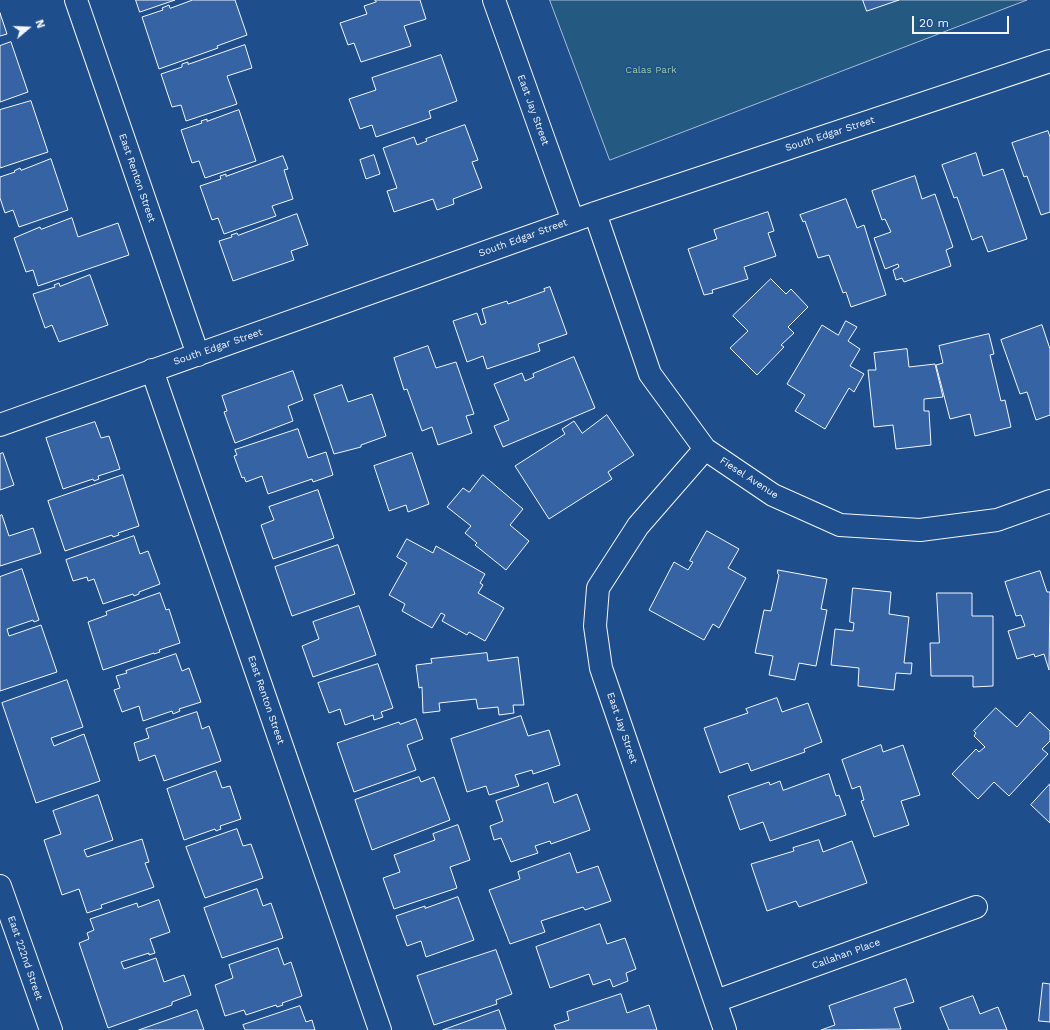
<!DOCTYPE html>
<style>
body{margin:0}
#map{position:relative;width:1050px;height:1030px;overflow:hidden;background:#1f4e8c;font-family:"Work Sans",sans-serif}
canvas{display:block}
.north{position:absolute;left:8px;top:8px;width:40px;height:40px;-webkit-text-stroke:3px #1f4e8c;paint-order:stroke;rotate:71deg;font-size:11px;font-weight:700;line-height:16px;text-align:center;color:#f2f6ff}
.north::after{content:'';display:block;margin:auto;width:14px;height:18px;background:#f2f6ff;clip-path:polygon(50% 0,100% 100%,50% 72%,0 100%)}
.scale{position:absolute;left:912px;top:16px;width:97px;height:18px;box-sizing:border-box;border:2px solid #f2f6ff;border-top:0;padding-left:5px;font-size:12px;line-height:14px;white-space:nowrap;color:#f2f6ff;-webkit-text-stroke:3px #1f4e8c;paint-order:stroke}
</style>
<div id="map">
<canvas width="1050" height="1030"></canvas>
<div class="north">N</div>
<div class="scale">20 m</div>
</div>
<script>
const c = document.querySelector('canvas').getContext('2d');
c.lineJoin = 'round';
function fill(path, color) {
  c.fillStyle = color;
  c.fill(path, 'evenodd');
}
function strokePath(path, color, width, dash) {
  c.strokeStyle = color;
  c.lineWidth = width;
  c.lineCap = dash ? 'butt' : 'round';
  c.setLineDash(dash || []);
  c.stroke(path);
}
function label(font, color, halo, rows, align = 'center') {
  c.font = font + ' "Work Sans",sans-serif';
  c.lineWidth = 3;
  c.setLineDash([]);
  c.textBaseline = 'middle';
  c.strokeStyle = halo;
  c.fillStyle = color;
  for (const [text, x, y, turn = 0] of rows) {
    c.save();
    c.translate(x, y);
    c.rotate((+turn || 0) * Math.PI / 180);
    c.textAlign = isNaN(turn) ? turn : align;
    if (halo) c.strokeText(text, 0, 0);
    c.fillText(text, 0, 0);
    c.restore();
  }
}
const green = new Path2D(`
 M550 0H1027L610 160Z`);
fill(green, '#245a82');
strokePath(green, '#a8bbd7', 1);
const building = new Path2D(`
 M136 0H175L140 12Z
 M193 0H235L247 35 217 46 218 48 159 69 142 17 163 10 162 8 169 5 170 8Z
 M375 0H420L426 19 404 26 411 46 361 62 354 43 348 45 340 23 367 14 364 6 376 2Z
 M863 0H899L867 11Z
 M0 13 7 34 0 36Z
 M11 42 28 92 0 102V46Z
 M245 45 252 68 227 76 237 104 186 121 181 105 172 107 161 74 182 67V64L188 62V64Z
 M441 55 457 101 429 111 431 118 376 137 372 125 360 129 349 99 376 90 372 78Z
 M31 101 48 152 0 168V110Z
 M239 110 256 161 205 178 199 161 192 163 181 130 202 123 201 121 207 119V121Z
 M465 125 478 160 472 162 482 188 453 199 454 204 437 210 433 199 394 212 387 191 397 188 383 148 414 137 417 145 427 141 426 139Z
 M1048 131 1050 137V212L1041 215 1027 176 1024 177 1012 143Z
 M976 153 983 176 1003 169 1027 239 988 252 982 236 972 240 957 197 954 198 942 165Z
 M374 155 380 174 366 179 360 160Z
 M283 156 288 169 284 170 293 199 272 206 276 216 224 234 218 218 212 220 200 186 221 179 220 176 226 174V176Z
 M51 159 68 210 19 227 13 210 5 213 0 198V177L15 172 14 171 20 168 21 170Z
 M915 176 922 199 935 194 953 247 946 250 951 266 904 282 902 278 896 280 893 270 899 267 898 264 885 269 874 238 891 232 885 219 882 220 872 191Z
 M846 199 857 228 864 225 886 295 851 307 846 292 843 293 829 255 818 258 805 221 803 222 800 215Z
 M768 212 774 231 768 233 776 256 744 267 748 279 712 290 713 293 704 295 688 249 717 239 714 230Z
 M297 214 308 245 291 251 294 260 233 281 219 241 232 237 231 235 237 233 238 235Z
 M72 218 78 237 118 223 129 255 38 286 33 270 26 272 14 238 40 227 41 229Z
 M90 275 108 325 59 342 52 325 45 328 33 294 55 287 54 285 59 283 60 286Z
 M771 279 786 294 791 289 808 307 788 327 794 333 781 345 784 347 757 375 730 348 748 331 733 316Z
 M550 287 567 334 538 344 540 351 487 369 483 356 467 362 453 321 477 313 481 325 486 323 482 309 507 301 508 304 545 291 544 289Z
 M846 321 857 327 848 341 860 349 850 366 864 374 854 392 849 388 825 429 795 411 805 395 787 384 822 325 838 335Z
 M1042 325 1050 349V415L1036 420 1027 392 1020 394 1001 340Z
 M989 334 994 354 990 355 1001 401 1005 400 1011 427 975 436 970 414 950 419 936 365 943 363 939 346Z
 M428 346 436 368 456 362 474 414 466 416 472 433 438 445 432 427 422 431 407 389 404 390 394 358Z
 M907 349 909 367 935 364 943 397 924 399V411H929L931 445 896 449 893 425 874 427 868 370H876L874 353Z
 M574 357 595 408 503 447 494 426 509 420 494 384 522 373 525 381 534 377 533 374Z
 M293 371 303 400 288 406 293 421 235 443 224 412 227 411 222 396Z
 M342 385 348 402 372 394 386 436 361 445V447L334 454 314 395Z
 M607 415 634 455 608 472 612 479 549 519 515 466 565 434 562 429 574 421 582 433Z
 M95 422 101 438 109 436 120 469 98 476 99 479 94 481 93 479 63 489 46 438Z
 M298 429 308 458 326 452 333 475 313 482 312 479 268 494 262 476 246 482 244 477 242 478 234 456 237 455 235 450Z
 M3 453 14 485 0 490V454Z
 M412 453 429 504 408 512 406 505 389 511 374 466Z
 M123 475 139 526 118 533 119 535 113 537 112 535 65 551 48 501Z
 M483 475 523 509 510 525 529 541 506 570 475 545 477 543 465 533 471 526 447 507 463 488 469 492Z
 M318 490 334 538 273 559 261 525 274 520 269 507Z
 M2 515 9 536 33 528 41 553 0 566V516Z
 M707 531 739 549 728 568 746 578 719 628 713 624 704 640 649 610 674 562 688 570 693 562 690 561Z
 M134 536 140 554 148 551 160 584 139 592V594L134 596 133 594 103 604 94 579 88 581 87 577 73 581 66 560Z
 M407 539 433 553 436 546 485 574 480 583 483 585 478 593 504 608 485 641 469 632 467 635 442 621 445 615 441 613 432 628 402 611 405 604 389 595 407 563 397 557Z
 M338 545 355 594 292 616 275 567Z
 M22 569 39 620 34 622 33 620 7 629 9 636 41 625 57 672 0 691V577Z
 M778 570 827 579 821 609 827 610 816 666 799 663 795 680 769 675 773 656 755 653 764 610 771 611 779 575 778 574Z
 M1040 571 1047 592H1050L1049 670 1044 654 1035 657 1034 654 1017 659 1008 631 1025 626 1021 615 1016 616 1005 582Z
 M853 588 891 592 889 614 909 617 904 663H912L911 674 896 673 894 690 858 686 859 668 831 665 835 629 853 631 854 623 850 622Z
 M160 593 166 610 169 609 180 643 159 650 160 652 154 654V653L103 670 88 622 107 615 106 612Z
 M937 593H972V616H993V686L973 687V676H931L930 643H939Z
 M359 606 376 655 313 677 302 646 319 639 313 622Z
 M487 653 488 661 518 657 524 705H513L514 713 499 715 498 707 478 709 476 699 439 703 440 711 423 713 422 687 419 688 416 665 432 663 431 659Z
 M176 654 182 671 189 668 201 702 179 709 180 711 173 714 172 711 143 721 139 706 122 712 114 690 120 688 116 676 127 673 126 671Z
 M378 664 393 708 381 712 383 717 374 720 373 715 345 725 340 709 329 713 318 683Z
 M67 680 83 727 51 738 54 746 84 734 100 781 36 803 2 703Z
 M777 698 782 712 808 703 822 742 804 749 805 752 751 771 748 763 720 773 704 728 748 713 746 709Z
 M996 708 1017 727 1030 712 1050 731V741L1042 749 1048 754 1009 796 994 782 978 799 952 774 976 749 979 752 985 747 974 736 976 733 974 731Z
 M197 712 202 729 209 726 221 761 164 781 155 755 139 761 134 743 149 738 146 729Z
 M521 716 528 736 549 730 560 765 533 774 532 770 515 775 519 786 489 795 486 786 467 792 451 739Z
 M416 719 423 739 407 745 416 770 354 792 337 743 399 722 400 724Z
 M881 745 883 752 903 745 920 795 901 801 909 825 874 837 861 801 864 800 860 786 852 789 842 760Z
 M216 771 222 788 230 786 241 819 220 826 221 829 216 831 215 829 184 840 167 789Z
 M829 774 836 796 839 795 846 815 770 841 763 822 740 830 728 796 769 782 770 785 780 781 783 790Z
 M419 777 421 782 434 777 450 820 372 850 355 800Z
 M548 783 554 803 577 794 590 830 551 844 550 841 535 846 538 853 511 862 501 838 494 840 490 826 503 821 496 801Z
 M1050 784V823L1031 805Z
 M98 795 113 840 84 850 87 857 142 839 149 862 145 863 154 887 101 905 102 908 87 913 79 889 62 895 44 840 61 834 53 811Z
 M458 825 470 860 450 867 457 888 394 909 383 878 400 872 394 855 435 840 433 834Z
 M237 829 243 846 251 844 263 878 205 898 186 847Z
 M819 840 823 852 852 841 867 883 799 907 796 901 767 911 751 864 794 851 793 848Z
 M570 853 577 873 598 866 611 901 585 910 583 907 541 921 545 932 510 944 489 890 520 879 518 872Z
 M257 889 263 906 271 903 283 938 222 958 204 908Z
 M458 897 474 940 426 957 421 941 407 946 396 916 425 906V908Z
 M159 900 170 932 150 939 155 953 149 955V953L121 962 124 969 156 958 164 982 184 975 191 995 172 1002V1005L108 1028 79 943 89 939 87 933 94 930 90 919 137 903 138 907Z
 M600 924 607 944 625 938 636 969 626 973 628 981 613 987 610 979 593 985 589 974 550 988 536 947Z
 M278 948 284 965 291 962 302 996 282 1003 283 1005 277 1007 276 1005 246 1015 244 1010 225 1016 215 985 233 978 229 965Z
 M496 950 512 994 496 1000 497 1004 434 1025 417 976Z
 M906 979 914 1002 894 1008 901 1029 821 1030 835 1025 829 1006Z
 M1043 983 1050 984V1022L1039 1021Z
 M621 994 627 1013 649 1005 657 1030H556L554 1025 569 1020 567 1012Z
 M973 996 980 1014 998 1007 1007 1030H949L940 1008Z
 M300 1006 306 1022 312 1020 315 1030H245L243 1025Z
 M197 1010 204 1030H139Z
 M499 1010 506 1030H443Z`);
fill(building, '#3563a3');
strokePath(building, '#f2f6ff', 1);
const minor = new Path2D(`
 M76 0 198 355
 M494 0 573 221
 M595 213 650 374 705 449 773 495 840 525 920 530 997 520 1050 501
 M152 370 380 1030
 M0 425 595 213 1050 61
 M705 449 638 526 598 588 595 626 601 668 725 1030
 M0 886 51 1030
 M716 1001 976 907`);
strokePath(minor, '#f2f6ff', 24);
strokePath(minor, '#1f4e8c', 22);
label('10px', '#97c8a6', '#1f4e8c', [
 ["Calas Park",651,70]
]);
label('10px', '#f2f6ff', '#1f4e8c', [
 ["East Jay Street",533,110,70],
 ["South Edgar Street",830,134,-18],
 ["East Renton Street",137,178,71],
 ["South Edgar Street",523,238,-20],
 ["South Edgar Street",218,347,-19],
 ["Fiesel Avenue",749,478,33],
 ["East Renton Street",266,700,71],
 ["East Jay Street",622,728,71],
 ["Callahan Place",846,954,-20],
 ["East 222nd Street",25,958,71]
]);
</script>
